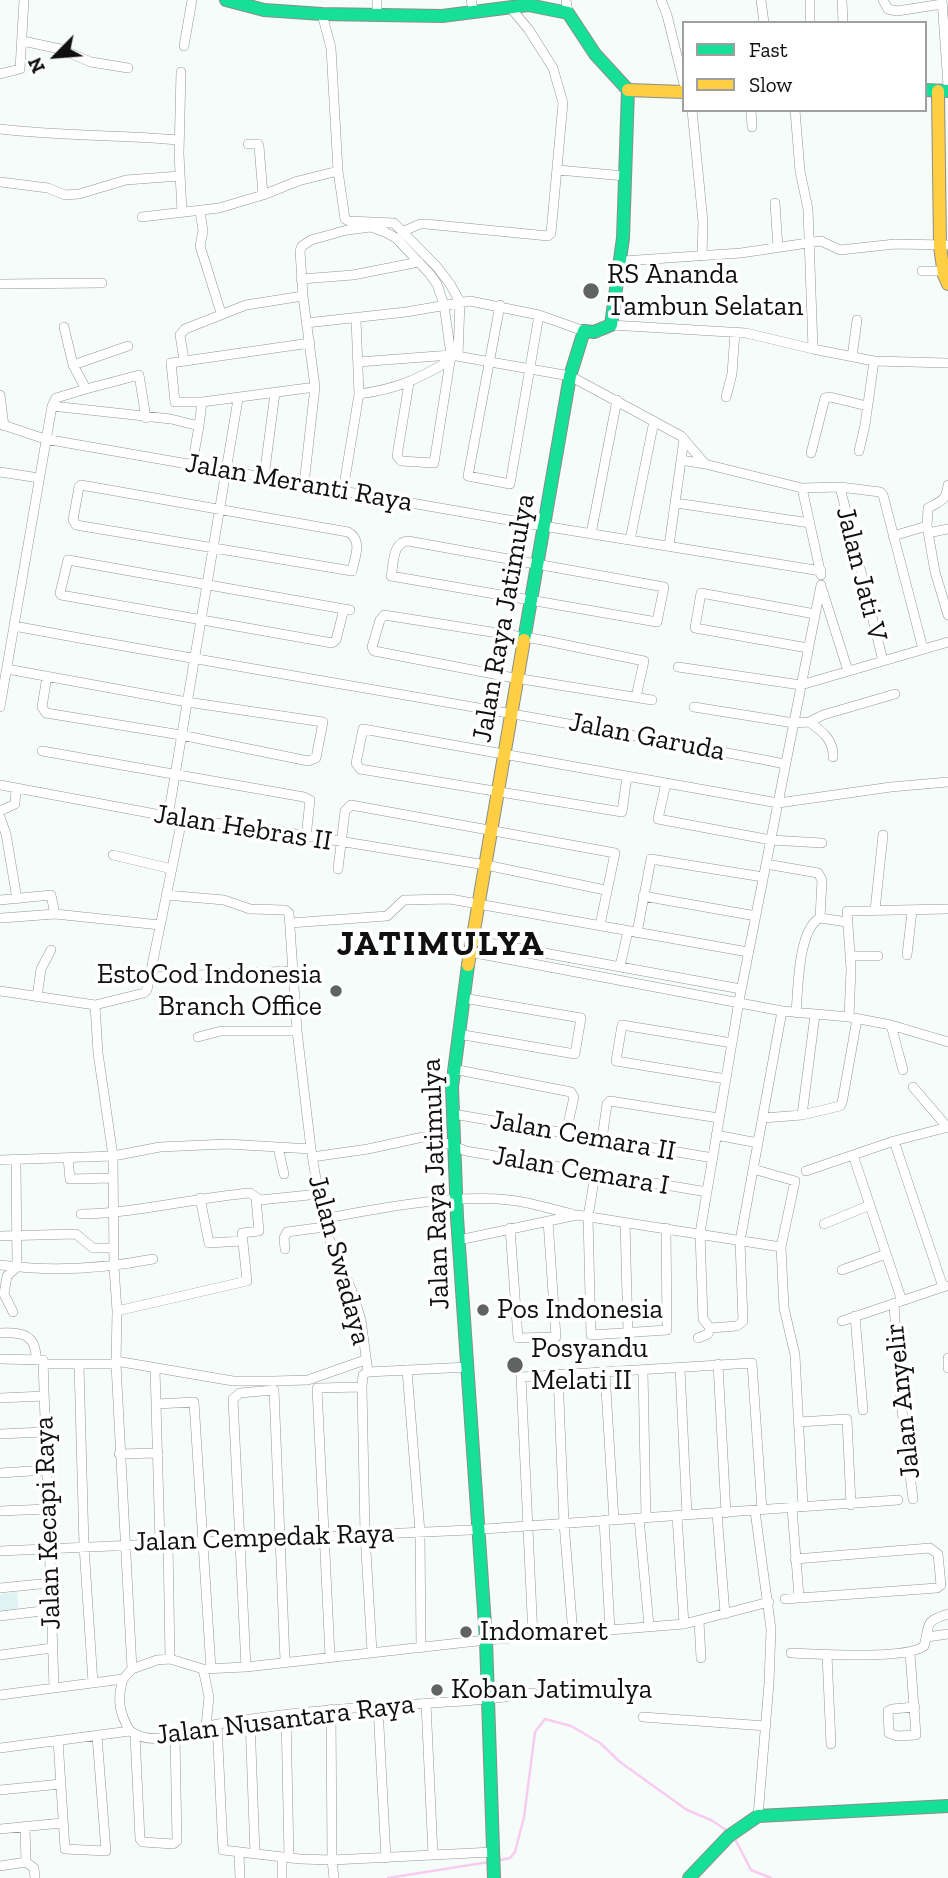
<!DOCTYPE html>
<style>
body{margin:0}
#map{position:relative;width:948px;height:1878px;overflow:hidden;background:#f6fcf9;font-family:"Zilla Slab",serif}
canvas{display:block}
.legend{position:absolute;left:682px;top:21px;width:245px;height:91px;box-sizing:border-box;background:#fff;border:2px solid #9f9f9f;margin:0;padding:9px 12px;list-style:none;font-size:21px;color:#101010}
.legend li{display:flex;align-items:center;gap:14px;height:35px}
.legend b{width:35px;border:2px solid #9f9f9f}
.north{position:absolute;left:21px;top:21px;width:70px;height:70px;-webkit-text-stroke:5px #fff;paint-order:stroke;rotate:245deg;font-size:19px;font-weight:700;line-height:28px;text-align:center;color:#101010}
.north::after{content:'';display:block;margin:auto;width:24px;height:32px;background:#101010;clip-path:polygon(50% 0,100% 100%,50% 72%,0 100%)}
</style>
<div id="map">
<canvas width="948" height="1878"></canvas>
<ul class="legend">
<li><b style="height:9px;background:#16e098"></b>Fast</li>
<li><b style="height:9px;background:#ffcf43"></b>Slow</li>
</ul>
<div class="north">N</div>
</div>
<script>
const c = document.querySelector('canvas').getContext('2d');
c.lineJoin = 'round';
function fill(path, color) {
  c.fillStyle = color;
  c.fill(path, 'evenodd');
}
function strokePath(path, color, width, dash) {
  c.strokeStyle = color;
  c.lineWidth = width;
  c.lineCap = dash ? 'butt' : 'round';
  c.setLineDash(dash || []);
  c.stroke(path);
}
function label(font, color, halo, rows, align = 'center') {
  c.font = font + ' "Zilla Slab",serif';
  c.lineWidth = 7;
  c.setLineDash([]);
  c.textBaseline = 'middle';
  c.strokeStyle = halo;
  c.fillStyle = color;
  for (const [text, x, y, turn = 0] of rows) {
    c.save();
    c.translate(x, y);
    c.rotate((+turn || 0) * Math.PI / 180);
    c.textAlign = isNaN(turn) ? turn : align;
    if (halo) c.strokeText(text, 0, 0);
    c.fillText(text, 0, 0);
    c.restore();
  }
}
fill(new Path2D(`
 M17 1592 19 1611 0 1613V1594Z`), '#dff3f5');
strokePath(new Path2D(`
 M734 1837 751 1870 771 1878
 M496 1861 510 1858 515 1852 524 1817 535 1732 545 1719 571 1726 600 1743 620 1762 687 1810 711 1820 729 1832
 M388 1878 489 1862`), '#f7ccf0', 2.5);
const street = new Path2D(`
 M377 0V13
 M471 0 474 13
 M566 0 568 13
 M661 0 667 15 684 84
 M761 0 764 23
 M810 0V23
 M842 0 843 23
 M883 0 888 9 897 11 942 4
 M942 0 948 86
 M322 14 331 48 338 171 345 219 349 221 394 223 437 267 450 284 460 302 458 356
 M23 41 60 49 91 62 128 68
 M184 46 192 0
 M181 72 179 154 182 212
 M0 74 20 69 24 0
 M692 110 703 222 702 256
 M751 110 752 127
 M795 110 800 171 808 209 813 349
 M0 129C59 136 119 135 179 140
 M248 144H258L259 146 263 195
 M558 170 625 176
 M0 182 48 188 65 195 79 194 126 180 180 176
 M775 203 778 248
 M200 211 203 231 200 246 221 313
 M142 217 219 208 263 195 298 181 338 171
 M404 231 420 224H426L548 236 551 233 563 103 553 68 529 30 510 7
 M623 261 741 253 821 241 840 250 895 244 948 245
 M922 271H943
 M301 279 353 275 419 262
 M0 284 102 283
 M500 305 468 476 510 484 539 315
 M306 323 406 312 470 301 539 315 584 331
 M611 325 746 333 813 349 874 361 948 363
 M852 357 857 320
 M184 360 180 335 185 329 246 305 303 296
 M358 362 451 355 570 376 681 436 705 464 802 488 840 487 880 492 883 495 923 649
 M73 365 128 346
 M86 389 139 375 146 418
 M359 394C397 389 416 380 449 361
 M0 395 4 426
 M726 397 732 374 735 332
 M202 402H175L171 363 310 343
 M52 406 171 419 199 426 202 402 315 387
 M0 424 45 439 537 525 821 571
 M859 451 865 425 874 361
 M811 453 825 398 830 397 867 406
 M681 460 705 464
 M192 465 199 426
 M0 472 39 478
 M264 477 275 393
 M304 484 315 387 303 296 300 251 302 246 311 240 347 230 371 227 385 232 396 238 429 273 437 284 444 305 451 355 434 463 401 461 397 456 409 383
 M81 485 348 532C363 540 355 557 352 571L76 525 73 520 79 487Z
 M840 487 883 661
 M802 488 821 575
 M343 491 359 394 356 319
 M676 503 810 523
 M927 526 928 508C941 501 946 501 948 485
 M928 533 948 529
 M591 534 617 400
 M893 536 927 526 935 572 948 615
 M630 540 654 421
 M408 541 664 587 657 622 391 576C394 564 392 542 408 541Z
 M669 546 684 439
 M822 589 848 671
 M344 609 336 640 332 643 61 595 60 593 68 560 344 609 350 610
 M14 626C271 674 529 714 785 764
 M808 648 695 628 701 593 815 614
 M678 667 801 685 948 642
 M7 669 187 702 323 722 316 758 308 761 181 735 46 713 42 707 47 676
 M636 697 644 661 542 640 384 615 380 620 372 647 374 651 509 677 652 700
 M0 707 52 406 56 398 86 389 73 365 64 327
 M694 707 794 723 809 722C822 731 834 740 833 757
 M809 722 823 715 895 694
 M42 751 304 797 310 800 306 837
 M627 776 622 812 360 769 356 763 363 729 778 803 891 787 948 782
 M666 783 658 819 771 840 822 843
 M0 785 182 819 265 829 486 865 605 890
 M0 811 15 804 16 788
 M0 817 6 834 17 899
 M168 817 238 399
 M113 855 172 869
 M766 864 818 873 822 880 820 918
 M338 869 345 811 351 805 615 853 600 925
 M166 895 224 900 250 909 285 910 289 913 297 1031 311 1149 324 1227 352 1291 361 1320 368 1372
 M643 896 756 916
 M0 900 51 895 55 914
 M875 910 883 835
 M2 918 55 914 160 925
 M290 923 387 916 404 900 450 899 748 952
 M637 933 651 859 763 877
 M473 940 741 989
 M470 952 782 1011 849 1017 891 1025 948 1042
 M907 955 912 911
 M850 956H878
 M620 966 628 931
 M151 977 291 971
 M0 991 95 1005 144 993 147 990 182 819
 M37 997 41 969 51 950
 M95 1005 98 1053 113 1156 114 1267 117 1311 116 1364 132 1669
 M782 1011 740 1241 743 1321 737 1326 710 1328 703 1319 700 1233 739 1001 821 585
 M796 1013C798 990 798 929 820 918L847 922
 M849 1017 851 969 847 911 948 909
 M891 1025 903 1070
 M458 1034 575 1054 581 1018 463 998
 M198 1037 221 1031H297
 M453 1069 571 1092 574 1097 566 1133
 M726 1079 616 1061 622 1025 732 1043
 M913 1087 948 1128
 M453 1114 713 1158
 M802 1115 815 1015
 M763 1118 802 1115 840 1106 842 1103 857 1019
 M716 1135 758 1143
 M602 1139 607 1104 610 1101 719 1118
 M894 1141 943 1287
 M278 1147 284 1174
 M853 1155 902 1301
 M312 1157 368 1149 423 1137H430L466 1151 707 1192
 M68 1158 70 1179 113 1178
 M0 1160 113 1156 160 1147 227 1144 311 1149
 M753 1169 795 1181 781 1247
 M806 1171 894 1141 948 1127
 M595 1175 588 1217 591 1335 667 1330 666 1228
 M200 1198 209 1243 242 1241
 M81 1214C138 1213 193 1198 250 1193L260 1200 319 1194
 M323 1219C379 1208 453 1194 509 1200 530 1202 551 1209 572 1214
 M625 1223 628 1332
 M824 1224 870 1205
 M510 1228 518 1338 556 1337 548 1221
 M0 1236 76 1234 93 1248H113
 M459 1240 577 1215 781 1247 784 1308 795 1355 803 1507
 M285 1249 284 1238 287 1232 324 1227
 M0 1265C52 1272 102 1269 153 1259
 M842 1270 886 1254
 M894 1303 899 1386 913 1499
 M117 1311 247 1281 242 1233 259 1231 256 1199
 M13 1312 4 1294 7 1276 17 1267 16 1161
 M855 1316 863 1410
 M842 1321 946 1286
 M0 1333C21 1332 36 1334 36 1358
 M698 1338 708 1334 710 1328
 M948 1358V1368
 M0 1359 43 1360 54 1687
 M116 1361 233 1381H274L308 1380 365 1360
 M43 1364H116
 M718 1364 726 1513
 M79 1365 84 1546 93 1683
 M680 1368 687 1515
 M155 1369 160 1543
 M407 1370 420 1532 421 1648
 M643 1371 646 1518
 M368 1372 363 1375 362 1387 365 1534 372 1652
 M368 1372 468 1367
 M605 1373 614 1520
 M558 1374 564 1523 573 1634
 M0 1398 44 1396
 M157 1404 194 1402 211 1669
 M799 1422 847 1419 851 1505
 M0 1434 44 1432
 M119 1454 158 1453
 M0 1473 46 1470
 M792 1508 799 1597
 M0 1511 48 1509
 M755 1511 771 1629 769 1683 758 1816
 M717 1513 725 1614
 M677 1516 684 1624
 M639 1518 649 1626
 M604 1520 610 1630
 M168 1543 170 1659
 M0 1551 470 1530 898 1500
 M0 1588 50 1583
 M785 1599 937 1588 941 1585 938 1554 930 1548 795 1559
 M0 1616 50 1610
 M699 1621 701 1658
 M533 1637 521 1377 752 1363 762 1510
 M927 1637 948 1634
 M791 1653C818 1654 905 1660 924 1646 930 1626 923 1621 948 1614
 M910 1653 916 1735 897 1736 889 1733 888 1711 892 1709 915 1707
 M0 1655 52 1648
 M827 1655 831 1744
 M330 1656 317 1388 362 1387
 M246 1667 233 1399 240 1393 274 1390 285 1661
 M203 1669 209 1697 206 1726
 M123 1679C117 1699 119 1713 130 1731
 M0 1695 123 1679 132 1669 157 1660 170 1659 203 1669 246 1667 486 1640 684 1624 769 1602
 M426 1703 433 1855
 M378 1707 386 1858
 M331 1709 332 1860 493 1852
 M286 1715 289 1858
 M643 1717 766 1726
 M250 1720 255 1854
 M217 1724 223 1850 300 1859 332 1860 334 1878
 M135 1735 140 1839 143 1842 173 1844 177 1841 175 1737
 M58 1740 65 1849 106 1851 97 1736
 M0 1748 130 1731C158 1750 189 1728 218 1724 255 1718 292 1713 330 1710 398 1703 466 1704 533 1693
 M0 1790 61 1784
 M25 1826 26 1862
 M0 1829 62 1823
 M239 1854 240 1878
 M0 1866 26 1862 34 1868 35 1878
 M282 1878V1857`);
const fast = new Path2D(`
 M226 0 264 10 322 14 442 16 528 5 568 13 595 54 628 90
 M925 90 948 91
 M524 640 570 376 584 331 594 332 611 325 623 238 628 90
 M468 965 452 1087 457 1217 486 1640 494 1878
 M689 1878 729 1836 758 1816 948 1806`);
const slow = new Path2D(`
 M628 90 684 92
 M938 91 940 246 944 275 948 284
 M468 965 524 640`);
strokePath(street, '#949695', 10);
strokePath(fast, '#8a8d8c', 14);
strokePath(slow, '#8a8d8c', 14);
strokePath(street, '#fefffe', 9);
strokePath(fast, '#16e098', 12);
strokePath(slow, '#ffcf43', 12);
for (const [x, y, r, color] of [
 [591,291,9,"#606362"],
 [336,991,7,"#606362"],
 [483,1310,7,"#606362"],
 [515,1365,9,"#606362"],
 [466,1632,7,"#606362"],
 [437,1690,7,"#606362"]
]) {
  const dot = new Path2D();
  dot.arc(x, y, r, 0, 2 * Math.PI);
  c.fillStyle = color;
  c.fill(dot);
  strokePath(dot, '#fff', 2.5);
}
label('28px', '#101010', '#fff', [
 ["RS Ananda",607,275],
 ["Tambun Selatan",607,307],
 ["EstoCod Indonesia",322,975,"right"],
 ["Branch Office",322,1007,"right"],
 ["Pos Indonesia",497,1310],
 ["Posyandu",531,1349],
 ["Melati II",531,1381],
 ["Indomaret",480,1632],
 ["Koban Jatimulya",451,1690]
], 'left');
label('28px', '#101010', '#fff', [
 ["Jalan Meranti Raya",299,483,10],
 ["Jalan Jati V",861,574,76],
 ["Jalan Raya Jatimulya",504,618,-80],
 ["Jalan Garuda",647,737,11],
 ["Jalan Hebras II",243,828,9],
 ["Jalan Cemara II",583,1136,10],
 ["Jalan Cemara I",581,1171,10],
 ["Jalan Raya Jatimulya",436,1184,-92],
 ["Jalan Swadaya",339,1260,75],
 ["Jalan Anyelir",903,1401,-96],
 ["Jalan Kecapi Raya",48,1523,-92],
 ["Jalan Cempedak Raya",264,1538,-2],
 ["Jalan Nusantara Raya",285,1720,-7]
]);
c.letterSpacing = '2px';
label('bold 35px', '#101010', '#fff', [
 ["JATIMULYA",441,945]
]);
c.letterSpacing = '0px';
</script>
